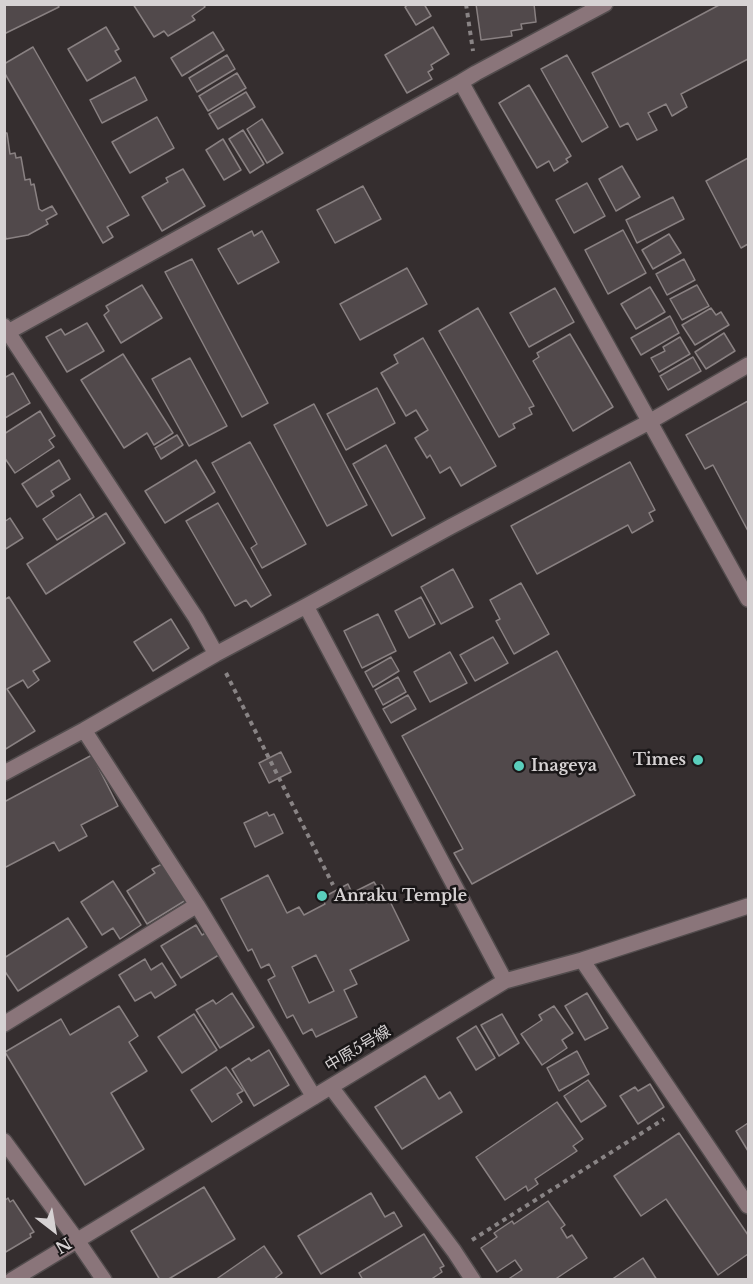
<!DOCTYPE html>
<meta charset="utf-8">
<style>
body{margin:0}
#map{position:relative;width:753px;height:1284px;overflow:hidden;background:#352e2f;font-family:"Libre Baskerville",serif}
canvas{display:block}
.frame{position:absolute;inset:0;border:6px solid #d6d2d3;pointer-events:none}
.north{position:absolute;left:24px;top:1200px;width:60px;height:60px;-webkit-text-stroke:4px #1a1718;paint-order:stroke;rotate:149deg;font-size:16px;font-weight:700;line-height:24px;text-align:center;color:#d6d2d3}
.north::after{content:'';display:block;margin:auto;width:21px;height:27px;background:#d6d2d3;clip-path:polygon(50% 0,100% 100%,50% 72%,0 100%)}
</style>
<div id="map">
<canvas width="753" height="1284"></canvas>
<div class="frame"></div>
<div class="north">N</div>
</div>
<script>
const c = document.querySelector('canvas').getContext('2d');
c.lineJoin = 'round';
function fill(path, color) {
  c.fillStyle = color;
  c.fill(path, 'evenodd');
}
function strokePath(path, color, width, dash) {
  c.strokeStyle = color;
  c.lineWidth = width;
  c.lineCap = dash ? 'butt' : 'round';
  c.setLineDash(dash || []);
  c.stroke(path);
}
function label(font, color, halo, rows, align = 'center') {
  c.font = font + ' "Libre Baskerville","Noto Sans JP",serif';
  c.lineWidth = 5;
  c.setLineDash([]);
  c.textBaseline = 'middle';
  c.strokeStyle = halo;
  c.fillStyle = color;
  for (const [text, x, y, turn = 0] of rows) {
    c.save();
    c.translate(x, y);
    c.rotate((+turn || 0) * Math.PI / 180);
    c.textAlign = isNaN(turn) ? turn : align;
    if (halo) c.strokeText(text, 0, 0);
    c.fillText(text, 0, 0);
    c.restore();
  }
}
const building = new Path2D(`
 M4 4H57L59 7 4 34Z
 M133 4H203L205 7 192 16 195 20 168 36 164 31 154 37Z
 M409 4H424L431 16 416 25 405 7Z
 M476 4H534L536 22 521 24 522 29 511 31 512 36 481 40Z
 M721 4H748V59L681 94 687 107 672 116 666 104 648 113 657 130 637 140 628 123 620 127 592 73Z
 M106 27 119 49 115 51 121 61 87 81 68 49Z
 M433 27 449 54 431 65 433 69 428 72 432 79 407 93 385 55Z
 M213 32 224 50 182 76 171 58Z
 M33 47 129 215 107 227 113 237 103 243 4 72V64Z
 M227 55 235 69 197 92 189 78Z
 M567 55 608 127 582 142 541 69Z
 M237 73 246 88 208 111 199 96Z
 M135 77 147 100 102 123 90 100Z
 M529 85 571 156 566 159 568 162 554 171 549 161 537 168 499 103Z
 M246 92 255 107 218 129 209 114Z
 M157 117 174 148 130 173 112 142Z
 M262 119 283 153 267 163 247 129Z
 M243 130 264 164 250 173 229 139Z
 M4 133H7L10 154 15 153 16 158 21 157 25 180 30 179 31 185 34 184 39 209 42 211 52 206 57 214 46 220 48 224 28 235 6 239 4 231Z
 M223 139 241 170 224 180 206 150Z
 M748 158V244L741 248 706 181Z
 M622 166 640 197 616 211 599 179Z
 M183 169 205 206 162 231 142 197 168 182 166 178Z
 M587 183 605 216 574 233 556 200Z
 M363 186 381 219 335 243 317 210Z
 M673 197 684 219 637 243 626 220Z
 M623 230 646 273 608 294 585 250Z
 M252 231 254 236 262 231 279 262 238 284 218 249Z
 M669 234 681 253 653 269 642 250Z
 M192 259 268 403 242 417 165 272Z
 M684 259 695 280 667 295 656 274Z
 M407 268 427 304 360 340 340 304Z
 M142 285 162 318 121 343 104 315 109 311 106 306Z
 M697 285 709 306 682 320 670 299Z
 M650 287 665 312 636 329 621 304Z
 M555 288 574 322 529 347 510 313Z
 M478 308 534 406 529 408 532 414 513 424 515 428 499 437 439 331Z
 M711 308 716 315 721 312 729 325 695 345 682 325Z
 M670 316 679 333 641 355 631 338Z
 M87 323 104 351 67 372 46 337 61 329 65 335Z
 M724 333 735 351 706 369 695 352Z
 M570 334 613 407 573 431 533 361 539 357 537 353Z
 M680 337 690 354 659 372 651 358 665 351 663 347Z
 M423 338 496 466 461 486 450 467 440 473 430 455 427 458 415 438 428 430 416 410 406 416 381 373 398 363 394 355Z
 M123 354 173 433 154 445 147 433 124 448 81 380Z
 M693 357 701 371 668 390 660 376Z
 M190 358 227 426 189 446 152 379Z
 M13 373 30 403 5 418 4 378Z
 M377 388 395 423 346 450 327 414Z
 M748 401V531L713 465 705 469 686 435Z
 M314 404 367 505 327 526 274 425Z
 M40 411 55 436 49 440 54 447 15 473 4 457V434Z
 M177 435 183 445 161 459 155 448Z
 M250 442 306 544 262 568 251 548 257 544 212 463Z
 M386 445 425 518 392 536 353 464Z
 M59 460 70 479 51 491 54 496 37 507 22 484Z
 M196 460 215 492 165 523 145 491Z
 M630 462 655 510 649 513 653 521 632 533 628 525 537 574 511 526Z
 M80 494 94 517 57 540 43 519Z
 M218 503 271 595 251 607 246 600 235 606 186 521Z
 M106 513 125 543 46 594 27 564Z
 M10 518 23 538 4 550V522Z
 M453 569 473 607 441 624 421 587Z
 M521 583 549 634 514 654 496 621 500 619 490 600Z
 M9 597 50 661 33 671 39 680 28 688 23 680 7 689 35 731 4 750V600Z
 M421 597 435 624 409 638 395 611Z
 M378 614 396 651 362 668 344 631Z
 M171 619 189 648 153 671 134 642Z
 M493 637 508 663 475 681 460 655Z
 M557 651 635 795 472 884 454 853 463 849 402 736Z
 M450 652 467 683 430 702 414 672Z
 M391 657 399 671 373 687 365 672Z
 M398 677 406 692 383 705 375 690Z
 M408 695 416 709 391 723 383 709Z
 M281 752 291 772 269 783 259 763Z
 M92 755 118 806 81 825 87 836 59 851 54 842 4 868V802Z
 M267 812 269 816 274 814 283 833 255 847 244 823Z
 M164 863 186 900 147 924 127 891 155 873 152 869Z
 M268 875 287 913 299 907 304 915 325 904 322 898 348 884 352 893 374 882 377 887 382 885 409 940 350 970 357 984 344 990 357 1017 316 1037 312 1029 303 1034 293 1015 287 1018 268 980 275 976 269 964 261 968 252 949 248 951 221 899ZM316 955 334 991 309 1003 292 967Z
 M113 881 141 925 120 939 113 928 102 935 81 902Z
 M68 918 87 947 18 991 4 970V958Z
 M196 925 202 935 209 931 222 953 181 978 161 946Z
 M145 959 151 970 162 963 176 985 155 998 151 992 135 1001 119 975Z
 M232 993 254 1027 220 1048 196 1010 213 1000 216 1004Z
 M587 993 608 1028 585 1040 565 1006Z
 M119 1006 138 1036 129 1042 147 1071 111 1093 144 1149 85 1185 5 1052 61 1019 70 1035Z
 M554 1006 573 1033 562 1040 567 1048 542 1065 521 1034 542 1020 539 1015Z
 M194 1014 217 1050 182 1073 158 1037Z
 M502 1014 519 1043 499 1056 481 1025Z
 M476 1026 495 1058 476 1070 457 1038Z
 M269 1050 289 1085 254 1106 232 1069 249 1058 251 1061Z
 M577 1051 589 1074 559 1091 547 1068Z
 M226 1067 243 1091 237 1094 242 1102 212 1122 191 1090Z
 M425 1076 439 1099 450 1092 462 1112 402 1149 375 1107Z
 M588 1080 606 1106 581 1122 564 1096Z
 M650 1084 664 1107 638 1124 620 1096 635 1087 638 1091Z
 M557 1102 583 1139 573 1146 577 1151 535 1179 538 1184 528 1191 526 1186 505 1200 476 1157Z
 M748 1123V1151L736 1131Z
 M679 1133 748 1235V1254L718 1275 666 1199 641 1216 614 1176Z
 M204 1187 235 1239 167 1280H160L131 1231Z
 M371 1193 385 1217 394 1212 402 1226 321 1274 298 1236Z
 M8 1198 10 1202 13 1200 34 1232 30 1234 31 1237 4 1253V1201Z
 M548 1201 565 1225 561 1228 567 1238 572 1235 587 1258 554 1280H507L522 1270 515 1260 497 1272 481 1248 497 1237 494 1233 512 1221 514 1224Z
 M424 1234 444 1266 440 1268 442 1272 430 1280H363L359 1273Z
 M264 1246 282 1273 273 1280H215Z
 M643 1258 657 1280H611Z`);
fill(building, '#51494b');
strokePath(building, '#898182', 1.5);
const minor = new Path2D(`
 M461 82 748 599
 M4 326 196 618 216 654
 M4 335 8 332 461 82 476 73 605 4
 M306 606 505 981
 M84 730 197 905 314 1097
 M4 773 84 730 216 654 306 606 450 527 649 422 748 365
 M582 960 748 1206
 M4 1024 197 905
 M331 1087 454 1251 473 1280
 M4 1141 76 1239 104 1280
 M12 1280 505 981 582 960 748 906`);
strokePath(minor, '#524c4d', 18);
strokePath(new Path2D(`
 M466 4 473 51
 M226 673 333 885
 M472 1240 664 1119`), '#898485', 4, [4.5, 4.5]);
strokePath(minor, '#8a757a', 15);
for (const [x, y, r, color] of [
 [698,760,6,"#5acebc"],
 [519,766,6,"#5acebc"],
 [322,896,6,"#5acebc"]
]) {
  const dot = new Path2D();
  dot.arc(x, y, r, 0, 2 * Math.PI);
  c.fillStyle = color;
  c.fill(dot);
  strokePath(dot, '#1a1718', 2);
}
label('bold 16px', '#d6d2d3', '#1a1718', [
 ["Times",686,760,"right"],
 ["Inageya",531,766],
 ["Anraku Temple",334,896]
], 'left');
label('16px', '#d6d2d3', '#1a1718', [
 ["中原5号線",358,1049,-31]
]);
</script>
